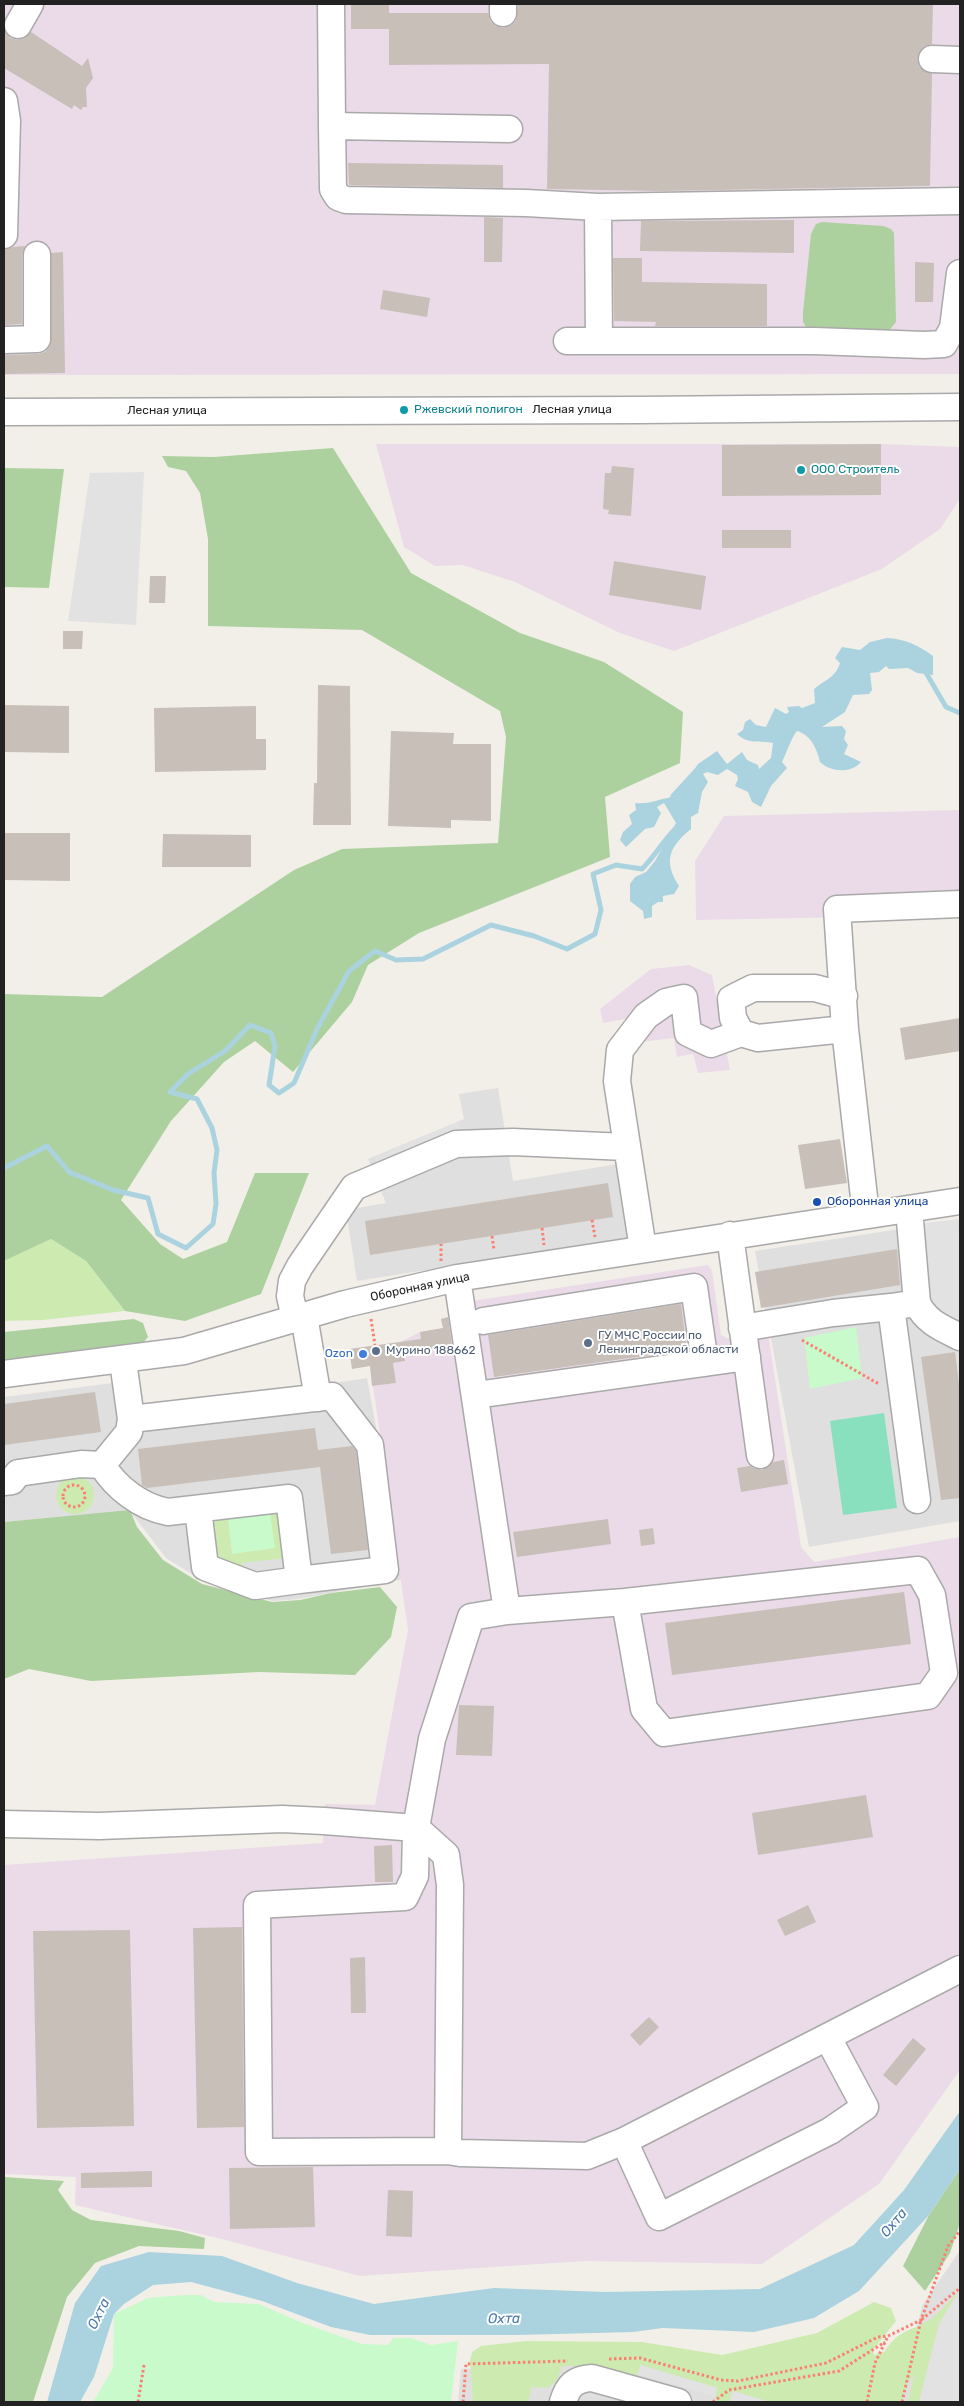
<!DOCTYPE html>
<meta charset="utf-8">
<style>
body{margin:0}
#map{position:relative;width:964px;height:2406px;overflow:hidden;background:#f2efe9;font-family:Rubik,sans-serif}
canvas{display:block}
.frame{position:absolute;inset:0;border:5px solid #222;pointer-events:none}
</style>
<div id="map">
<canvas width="964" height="2406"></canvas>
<div class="frame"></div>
</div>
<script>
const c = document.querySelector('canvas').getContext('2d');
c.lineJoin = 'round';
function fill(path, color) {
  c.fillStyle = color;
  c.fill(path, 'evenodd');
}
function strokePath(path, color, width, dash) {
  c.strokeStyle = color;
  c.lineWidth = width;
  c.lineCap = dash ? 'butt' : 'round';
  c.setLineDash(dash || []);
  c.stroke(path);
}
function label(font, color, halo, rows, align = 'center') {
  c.font = font + ' Rubik,sans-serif';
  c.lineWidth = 4;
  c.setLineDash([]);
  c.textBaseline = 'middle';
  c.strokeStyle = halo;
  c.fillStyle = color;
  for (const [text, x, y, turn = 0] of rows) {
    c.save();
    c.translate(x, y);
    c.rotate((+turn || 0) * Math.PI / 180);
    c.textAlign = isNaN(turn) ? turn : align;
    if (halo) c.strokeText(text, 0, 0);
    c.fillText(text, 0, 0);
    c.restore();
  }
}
fill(new Path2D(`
 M498 1088 513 1181 618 1164 630 1238 357 1281 346 1210 386 1203 368 1159 464 1119 459 1094Z
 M960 1220V1521L809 1547 755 1251Z
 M367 1378 404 1579 298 1599 273 1601 203 1581 166 1558 130 1511 4 1522V1397L121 1382 131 1414Z
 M960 2250V2402H899L922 2306Z
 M636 2361 785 2402H458L461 2369Z`), '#e0dfdf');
fill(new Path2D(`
 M4 4H960V374L4 375Z
 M376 444H881L960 447V499L940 529 882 569 674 651 620 633 515 582 463 565 435 566 404 547Z
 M960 810V915L696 920 695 861 724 816Z
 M689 965 712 975 730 1070 698 1073 693 1054 677 1057 674 1038 640 1042 636 1017 603 1023 600 1009 651 969Z
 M708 1265 712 1271 721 1335 727 1338 768 1333 801 1547 814 1562 960 1537V2070L879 2184 762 2264 584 2261 360 2276 222 2239 75 2205 76 2177 4 2174V1865L323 1843 325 1804 375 1805 408 1630 373 1386 396 1383 393 1363 405 1361 402 1341 420 1332 443 1328 441 1319 474 1312 472 1301Z`), '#ebdbe8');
fill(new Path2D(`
 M51 1239 86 1261 125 1311 43 1320 4 1321V1261Z
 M56 1495a19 19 0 1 1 38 0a19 19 0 1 1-38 0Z
 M278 1512 284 1558 242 1563 245 1580 213 1565 209 1517Z
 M959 2291 939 2324 919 2402H908L914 2374 908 2383 902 2402H770L733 2391 730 2401 717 2402 715 2397 717 2388 641 2365 638 2374 631 2376 585 2366H562L557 2380 548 2388 532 2387 528 2402H473L470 2360 472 2352 481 2346 526 2341 642 2342 722 2355 817 2333 874 2302 891 2308 896 2321 873 2350 874 2355 884 2352C900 2329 907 2333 928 2321 939 2314 950 2300 959 2291Z`), '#cdebb0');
fill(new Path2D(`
 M822 222 883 226 891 229 894 233 896 322 888 332 807 329 803 322V312L811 234 816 224Z
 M333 448 411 573 520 633 604 662 683 712 680 763 605 797 610 857 419 933 368 965 352 1002 293 1072 255 1041 224 1062 171 1121 121 1200 160 1244 183 1259 227 1242 255 1173H309L261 1294 185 1321 125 1311 86 1261 51 1239 4 1261V994L102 997 294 870 342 849 498 843 506 737 500 711 362 630 208 626V539L200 493 186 471 168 467 162 456 214 457Z
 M4 468 64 469 49 588 4 587Z
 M134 1319 143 1323 148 1337 142 1344 4 1364V1332Z
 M130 1510 137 1527 163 1560 202 1584 272 1602 300 1600 331 1593 380 1587 397 1607 391 1637 355 1675 259 1672 91 1681 29 1669 4 1679V1522Z
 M960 2169V2223L950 2253 925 2291 903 2266 929 2215Z
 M4 2177 64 2181 58 2190 72 2210 91 2220 179 2231 205 2238 204 2249 139 2246 95 2263 67 2297 33 2402H4Z`), '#add19e');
fill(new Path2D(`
 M856 1327 862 1378 810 1389 804 1338Z
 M270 1513 275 1548 232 1554 228 1518Z
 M184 2295H201L214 2302 259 2304 300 2322 362 2344 388 2345 393 2338H411L431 2345 458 2341 451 2402H93L113 2368 114 2314 148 2298Z`), '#c8facc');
fill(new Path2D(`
 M884 1413 897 1508 843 1515 830 1421Z`), '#88e0be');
fill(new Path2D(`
 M144 472 136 625 68 621 90 473Z
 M458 1122 465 1136 380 1172 374 1158Z
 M958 1219 960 1246V1330L930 1313 919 1224Z
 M959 2291 960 2402H919L939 2324Z
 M640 2365 717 2388 715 2397 638 2374Z
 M732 2391 770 2402H734L730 2401Z`), '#e2e2e2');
fill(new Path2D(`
 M887 638C905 639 918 645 933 656V675L917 673 908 668 889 669 886 666 879 672 870 673 872 690 869 694 853 695 845 712 822 727 842 726 846 731 844 739 848 745 844 754 861 762C851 774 830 772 820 762 817 749 811 735 797 731 792 736 786 754 782 762L787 768 771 786 761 807 752 802 748 792 735 786 738 779 737 775 727 769 718 775 707 772 703 774 708 782 702 792 698 813 691 817V829C669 847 663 861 679 886L674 894 663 896V902H658L652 906V917L644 919 643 911 630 901V884L635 877 646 872 655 861 676 823 664 803 657 807 661 813 654 827 645 829 626 847 620 840 623 832 632 824 629 815 636 810 635 803C648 805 663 798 676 796L698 764 717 751 727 764 742 752 747 760 758 765 759 769 771 758 773 743C759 740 749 745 737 734L743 730 745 722 750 719 756 725 766 727 775 708 786 714 789 712 787 707 799 706 802 708 815 703 814 689C825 680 836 677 840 663L835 658 842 647 860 650 870 642Z
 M960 2111V2169L929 2215 859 2291 814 2318 754 2332 663 2328 633 2332 516 2335H370L331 2327 262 2301 191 2282 153 2285 124 2304 114 2314 94 2377 80 2402H47L75 2303 101 2266 149 2252 222 2256 297 2283 374 2304 494 2288 605 2292 760 2289 854 2245 904 2190Z`), '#aad3df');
strokePath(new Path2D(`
 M925 671 946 707 960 713
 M673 801V796L696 771
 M4 1168 47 1146 69 1172 113 1190 148 1198 158 1234 186 1248 213 1224 216 1204 214 1173 217 1150 212 1128 197 1099 170 1092 188 1074 225 1051 250 1025 271 1033 275 1046 269 1085 279 1093 294 1083 318 1027 349 971 375 951 396 960 423 959 491 925 534 936 567 949 595 934 601 910 593 874 616 865 642 869C655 856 663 841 676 828`), '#aad3df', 5);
fill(new Path2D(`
 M351 4H389V13H488L490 21 496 26 503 28 510 26 516 21 518 4 933 5 932 44 925 46 920 51 917 59 919 66 924 71 932 74 930 186 661 191 547 189 549 64 389 65V29H351Z
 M4 28 10 38 18 40 25 38 31 32 82 66 88 58 93 78 86 88 87 107H83L81 110 74 105 72 109 4 68Z
 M348 163 503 165V188L349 185Z
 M484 217 503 218 502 262H484Z
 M794 220V253L640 251 641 221Z
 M25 246 22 255V324L4 325V250L13 247Z
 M63 252 65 373 4 374V355L38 354 45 352 50 346 51 253Z
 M613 258H642V282L767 284V326H655L656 322 614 321Z
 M915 262 934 263 933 302H915Z
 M383 290 430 298 427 317 380 309Z
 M881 444V495L722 496V445Z
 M612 466 634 468 631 516 608 514 609 510 603 509 605 473H611Z
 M722 530H791V548H722Z
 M614 561 706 576 701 610 609 595Z
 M150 576H166L165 603H149Z
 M63 631H83L82 649H63Z
 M318 685 350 686 351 825H313L314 783H317Z
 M4 705 69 706V753L4 752Z
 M256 706V739H266V770L155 772 154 708Z
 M391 731 454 733 453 744H491V821L451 820V828L388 826Z
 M4 833H70V881L4 880Z
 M163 834 251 835V867H162Z
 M960 1018V1051L905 1060 900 1028Z
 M840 1139 847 1183 805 1189 798 1145Z
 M608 1183 613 1217 370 1255 365 1221Z
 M897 1249 900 1285 761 1308 755 1272Z
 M681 1304 687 1350 494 1377 488 1335Z
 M448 1317 452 1346 404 1355 405 1361 393 1363 396 1383 372 1386 370 1366 352 1369 349 1349 421 1339 420 1332 443 1328 441 1319Z
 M955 1352 960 1392V1498L941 1500 921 1357Z
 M95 1392 101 1432 4 1445V1404Z
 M315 1428 318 1450 352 1446 356 1451 368 1550 331 1554 320 1467 147 1488 142 1485 138 1449Z
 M784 1460 788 1484 741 1492 737 1468 750 1466 755 1469 762 1470 773 1462Z
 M608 1519 611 1544 517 1557 513 1532Z
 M653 1528 655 1544 641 1546 639 1530Z
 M904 1592 911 1644 672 1675 665 1623Z
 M459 1705 494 1706 492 1756 456 1755Z
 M866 1795 873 1837 758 1855 752 1813Z
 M392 1845 393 1882H375L374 1846Z
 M808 1905 816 1922 785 1936 777 1920Z
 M242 1927 244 2127 197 2128 193 1928Z
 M130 1930 134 2126 37 2128 33 1931Z
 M365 1957 366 2013H351L350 1958Z
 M649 2017 659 2027 640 2046 630 2035Z
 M913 2038 926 2049 896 2086 883 2075Z
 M313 2167 315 2227 230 2229 229 2168Z
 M152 2171V2187L81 2188V2173Z
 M388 2190 413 2191 412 2237 386 2236Z`), '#c7bfb8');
const minor = new Path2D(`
 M331 4 332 126 509 129
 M503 13V4
 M18 25 30 4
 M932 59 960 60
 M4 101 7 121 4 235
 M332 126 333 189 338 197 346 200 526 203 598 207 960 201
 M598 207 599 341
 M4 340 37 339V255
 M567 341H815L924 345 944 344 953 328 960 273
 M4 412 639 410 960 407
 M844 996 815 988H753L731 999 733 1018 741 1033 758 1038 845 1029
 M909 1209 917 1303 891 1307 917 1500
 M866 1215 845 1029 837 909 960 904
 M730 1235 760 1455
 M643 1249 617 1081 620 1050 646 1016 666 1002 684 998 688 1033 711 1044 741 1033
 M917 1303C926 1322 942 1328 960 1337
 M304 1316 318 1398
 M295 1318 290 1296 292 1281 300 1266 354 1187 456 1144 513 1142 626 1147
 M483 1321 694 1287 705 1363
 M742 1328 833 1313 891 1307
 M4 1374 184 1351 345 1304 457 1278 960 1201
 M476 1395 747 1357
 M102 1465C116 1488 141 1507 168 1512L289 1498 299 1580 385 1570 370 1445 332 1396 131 1419
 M102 1465 129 1432 131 1419 123 1361
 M4 1482 12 1481 18 1473 81 1464 102 1465
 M198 1509 205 1567 255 1586 299 1580
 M507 1611 625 1602 918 1570 932 1595 944 1673 928 1696 664 1733 644 1709 625 1602
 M4 1824 99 1826 282 1819 324 1821 416 1828 446 1855 450 1885 448 2151 460 2153 587 2156 624 2141 960 1969
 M624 2141 659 2217 830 2131 865 2107 828 2038
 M448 2151 259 2152 257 1905 405 1897 415 1876 416 1828 432 1739 471 1617 507 1611 457 1278
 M563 2402C568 2385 575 2379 592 2378L678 2402`);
strokePath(minor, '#a9a9a9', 29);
strokePath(new Path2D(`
 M592 1220 595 1237
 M542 1228 544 1245
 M492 1236 494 1250
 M441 1261V1244
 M371 1319 375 1345
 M802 1340 879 1384
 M63 1496a11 11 0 1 1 22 0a11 11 0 1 1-22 0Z
 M609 2359 640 2358 721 2380 738 2381 826 2363 878 2337 888 2336 921 2320 948 2246 960 2231
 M138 2402 144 2365
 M463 2402 466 2364 568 2361
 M713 2402 729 2390 839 2371 885 2342
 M867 2402 875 2363 888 2336
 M902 2402 921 2320 960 2288`), '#fa8072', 3, [2.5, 2.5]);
strokePath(minor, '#fff', 26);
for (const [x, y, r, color] of [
 [404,410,5,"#0f9aa8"],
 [801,470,5,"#0f9aa8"],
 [817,1202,5,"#1a4fb4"],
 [588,1343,5,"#5c6f8a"],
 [376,1351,5,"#5c6f8a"],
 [363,1354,5,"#3f7fe0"]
]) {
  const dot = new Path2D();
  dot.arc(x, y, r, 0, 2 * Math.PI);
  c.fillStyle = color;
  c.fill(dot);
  strokePath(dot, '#fff', 2);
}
label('12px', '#0d838f', '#fff', [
 ["Ржевский полигон",414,410],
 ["ООО Строитель",811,470]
], 'left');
label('12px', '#222', '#fff', [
 ["Лесная улица",572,410],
 ["Лесная улица",167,411],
 ["Оборонная улица",420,1287,-12]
]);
label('12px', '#164399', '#fff', [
 ["Оборонная улица",827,1202]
], 'left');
label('12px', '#4e5e75', '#fff', [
 ["ГУ МЧС России по",598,1336],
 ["Ленинградской области",598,1350],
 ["Мурино 188662",386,1351]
], 'left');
label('12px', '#366cbe', '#fff', [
 ["Ozon",353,1354]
], 'right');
label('italic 14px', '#4a7aab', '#fff', [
 ["Охта",894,2223,-50],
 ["Охта",99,2314,-64],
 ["Охта",504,2319,-1]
]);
</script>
